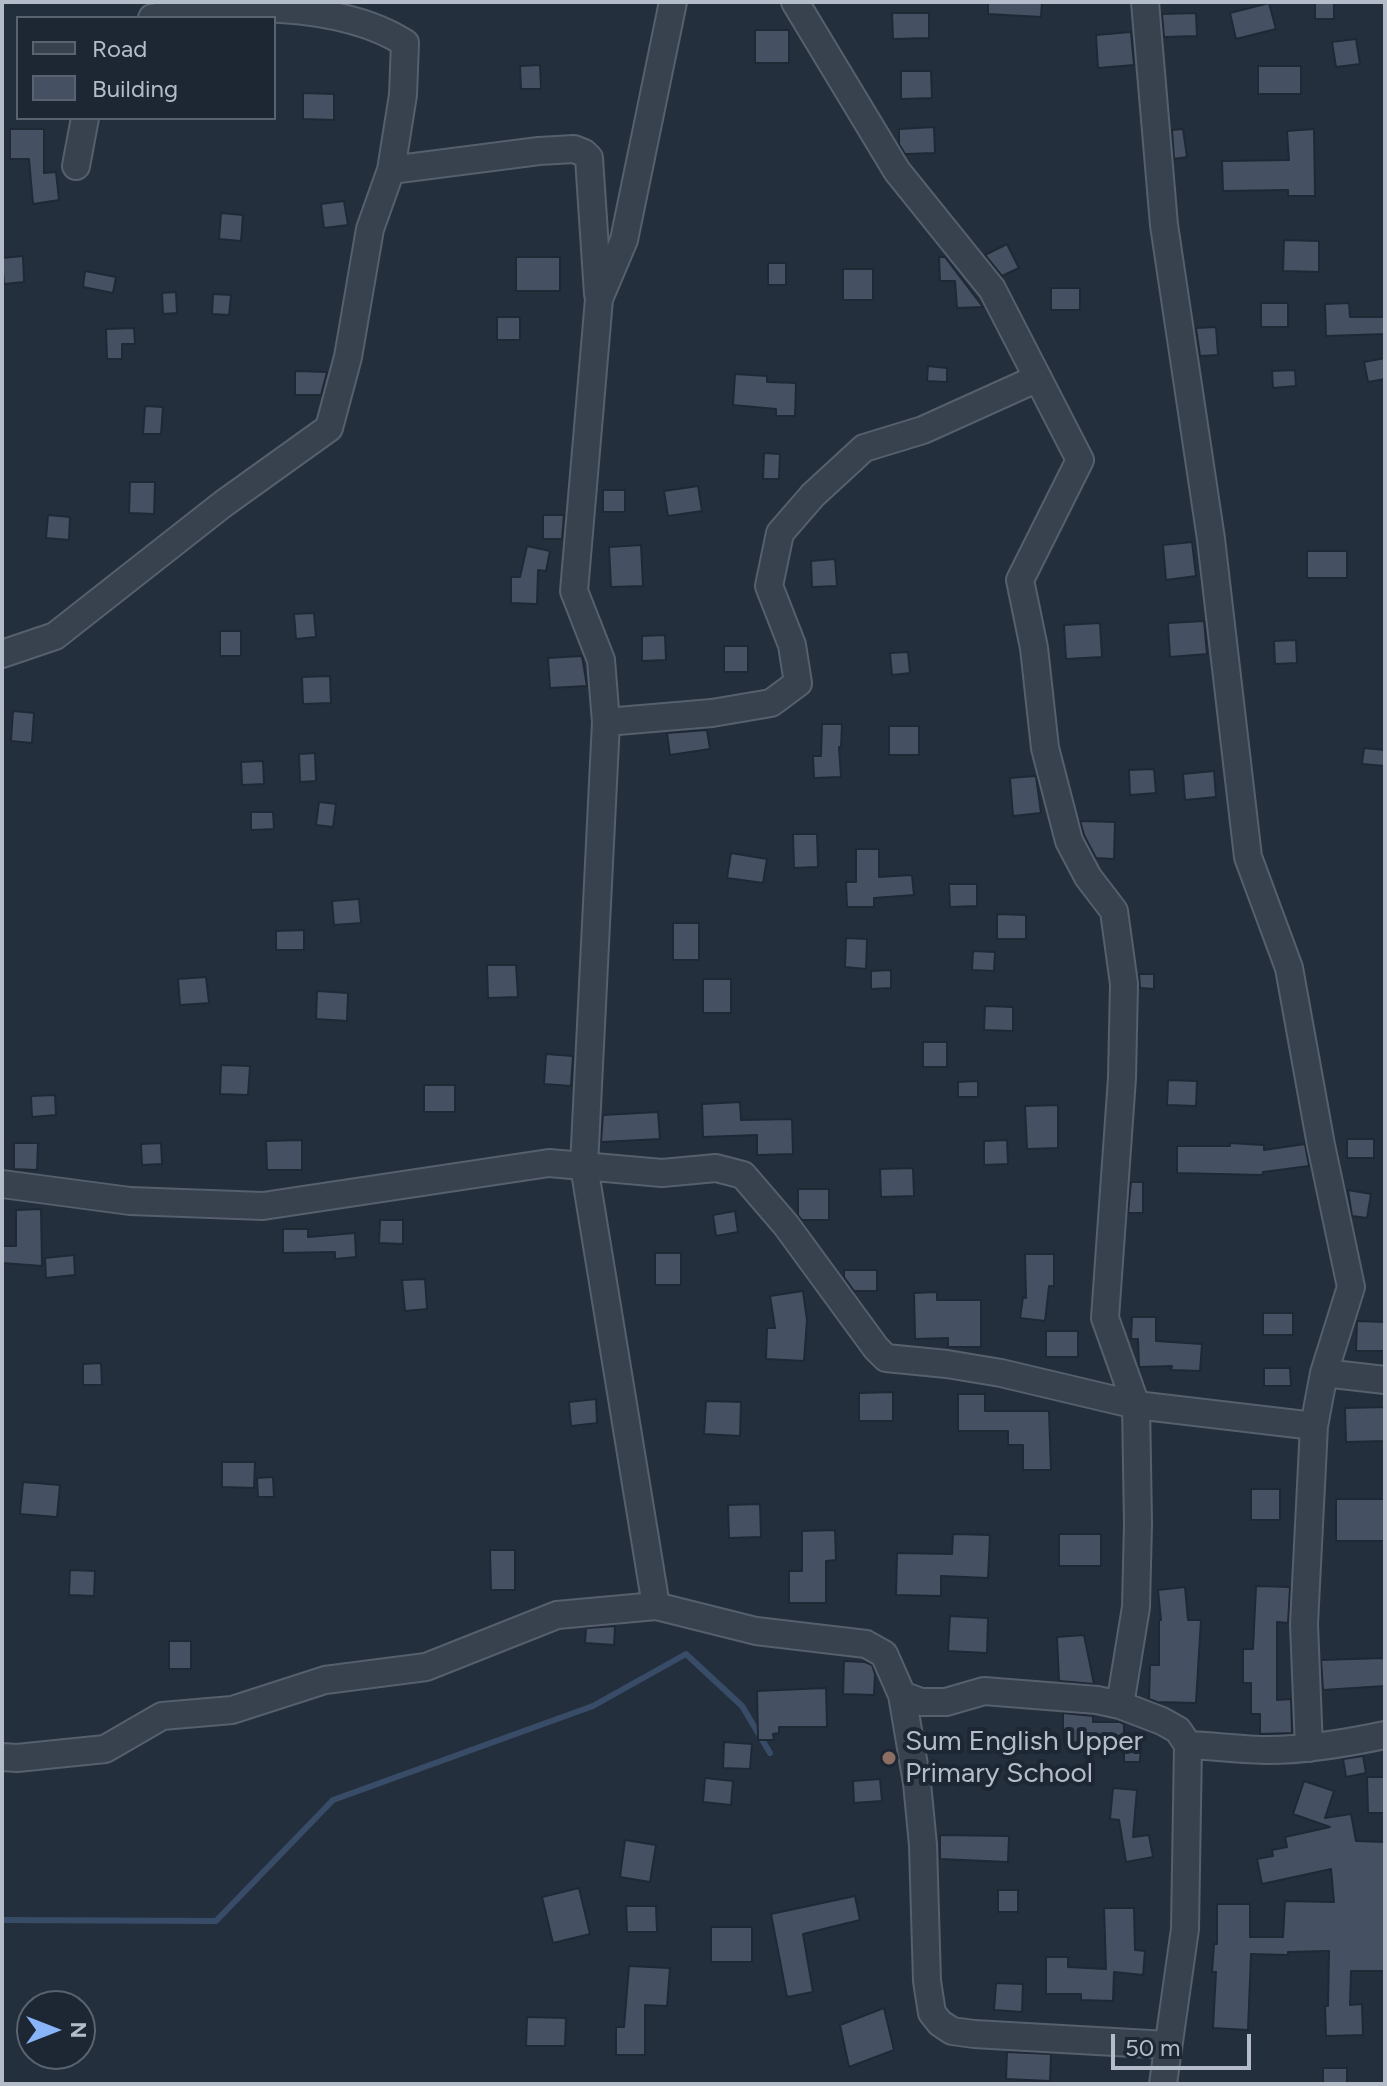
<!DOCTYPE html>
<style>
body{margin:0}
#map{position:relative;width:1387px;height:2086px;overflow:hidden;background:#242f3e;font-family:Figtree,sans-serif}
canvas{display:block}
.frame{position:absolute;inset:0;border:4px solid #b4bcc9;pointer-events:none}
.legend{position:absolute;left:16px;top:16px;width:260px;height:104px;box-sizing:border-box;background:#1d2633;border:2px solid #59626f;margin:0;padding:10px 14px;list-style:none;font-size:24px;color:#b4bcc9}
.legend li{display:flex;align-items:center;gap:16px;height:40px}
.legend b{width:40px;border:2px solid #59626f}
.north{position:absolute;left:16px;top:1990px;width:80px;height:80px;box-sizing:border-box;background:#1d2633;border:2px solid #59626f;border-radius:50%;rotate:90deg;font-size:22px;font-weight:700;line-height:32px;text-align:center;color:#b4bcc9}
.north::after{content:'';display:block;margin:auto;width:28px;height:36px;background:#8ab4f8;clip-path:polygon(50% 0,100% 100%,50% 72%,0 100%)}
.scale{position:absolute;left:1111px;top:2034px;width:140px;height:36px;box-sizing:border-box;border:4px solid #b4bcc9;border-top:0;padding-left:10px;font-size:24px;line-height:28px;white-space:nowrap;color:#b4bcc9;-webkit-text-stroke:6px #1d2633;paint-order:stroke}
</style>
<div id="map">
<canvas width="1387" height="2086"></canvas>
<div class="frame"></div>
<ul class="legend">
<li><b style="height:10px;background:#38414e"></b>Road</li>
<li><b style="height:22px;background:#455162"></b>Building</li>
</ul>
<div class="north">N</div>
<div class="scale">50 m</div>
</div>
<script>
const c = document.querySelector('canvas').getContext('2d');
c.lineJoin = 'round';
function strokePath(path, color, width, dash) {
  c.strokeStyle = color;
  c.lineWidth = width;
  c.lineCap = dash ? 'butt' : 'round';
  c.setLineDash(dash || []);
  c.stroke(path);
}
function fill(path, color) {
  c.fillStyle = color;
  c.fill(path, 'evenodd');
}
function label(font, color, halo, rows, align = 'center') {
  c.font = font + ' Figtree,sans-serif';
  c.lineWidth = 8;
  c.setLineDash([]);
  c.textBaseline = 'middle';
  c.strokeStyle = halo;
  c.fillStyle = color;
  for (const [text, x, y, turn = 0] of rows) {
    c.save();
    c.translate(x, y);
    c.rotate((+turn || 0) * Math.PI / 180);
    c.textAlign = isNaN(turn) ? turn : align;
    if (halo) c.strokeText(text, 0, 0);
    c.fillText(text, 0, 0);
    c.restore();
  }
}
strokePath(new Path2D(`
 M2 1920 216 1921 333 1800 593 1706 686 1654 742 1706 770 1753`), '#394c67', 6);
const building = new Path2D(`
 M988 2H1042L1041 17 988 14Z
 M1315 2H1334V19H1315Z
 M1269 3 1276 29 1236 39 1230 13Z
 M892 13H929V38L893 39Z
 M1196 13 1197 36 1164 37 1162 14Z
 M755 30H789V63H755Z
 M1131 32 1134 65 1098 68 1096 35Z
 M1356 39 1360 64 1336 67 1332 42Z
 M540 65 541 89H521L520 66Z
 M1258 66H1301V94H1258Z
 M901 71H931L932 98 901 99Z
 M303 93 334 94V120L303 119Z
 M934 127 935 153 905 154 899 144V129Z
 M10 129H44V173L56 172 59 200 33 204 29 159H10Z
 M1183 129 1187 157 1174 159 1172 130Z
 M1314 129 1315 196H1288V190L1223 191 1222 161 1289 160 1287 131Z
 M344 201 348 225 324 228 321 204Z
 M221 213 243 215 241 241 219 239Z
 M1284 240 1319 241V272L1283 271Z
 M1007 244 1019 268 1002 276 985 255Z
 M23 256 24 282 4 284 2 258Z
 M516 257H560V291H516Z
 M939 257H945L983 307 957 308 955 281H940Z
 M768 263H786V285H768Z
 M843 269H873V300H843Z
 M85 271 116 277 113 293 83 287Z
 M1051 288H1080V310H1051Z
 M176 292 177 313 163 314 162 293Z
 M213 294 231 295 229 315 212 314Z
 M1261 303H1288V327H1261Z
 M1349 303 1350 317H1385V334L1326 336 1325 304Z
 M497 317H520V340H497Z
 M1216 327 1218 355 1200 356 1196 328Z
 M134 328 135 344H122V359H107L106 329Z
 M1385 358V379L1368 382 1364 362Z
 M928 366 947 368V382L927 381Z
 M1295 370 1296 386 1273 388 1272 371Z
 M295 371 327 372 321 395H295Z
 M735 374 767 376V382L796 383 795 416H776V409L733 405Z
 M145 406 163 407 161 434H143Z
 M764 453 780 454 779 479H763Z
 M130 482H155L154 514 129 513Z
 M698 486 702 511 668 516 664 491Z
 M603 490H625V512H603Z
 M48 515 70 517 69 540 46 538Z
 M543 515H564L562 539H543Z
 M1192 542 1196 576 1166 580 1163 545Z
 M641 545 643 586 611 587 609 547Z
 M527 546 550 551 546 571 538 570 537 604 511 603V577H520Z
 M1307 551H1347V578H1307Z
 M835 559 837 586 812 587 811 561Z
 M314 613 316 637 296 639 294 614Z
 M1204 621 1207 654 1170 657 1168 623Z
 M1100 623 1102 657 1066 659 1064 625Z
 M220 631H241V656H220Z
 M665 635 666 660 642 661V636Z
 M1296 640 1297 663 1275 664 1274 641Z
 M724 646H748V672H724Z
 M908 652 910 673 892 675 890 653Z
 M582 656 587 686 550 688 548 658Z
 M330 676 331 703 303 704 302 677Z
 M13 711 34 713 32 743 11 741Z
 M822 724H842L841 747H839L841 777 814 778 813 756H821Z
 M889 726H919V755H889Z
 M707 730 710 749 670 755 667 733Z
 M1364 748 1385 750V766L1362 764Z
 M315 753 316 781 300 782 299 754Z
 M263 761 264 784 242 785 241 762Z
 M1154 769 1156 793 1130 795 1129 770Z
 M1214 771 1216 797 1185 800 1183 774Z
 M1036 776 1041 813 1013 816 1010 778Z
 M319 802 336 804 333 827 316 825Z
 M251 812H273L274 829 251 830Z
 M1080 821 1115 822 1114 859 1096 858 1084 835Z
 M793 834H817L818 867 794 868Z
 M856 849H879V877L912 875 914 895 874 898V907H847L846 882H856Z
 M731 853 767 859 763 883 727 878Z
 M949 884H977V906L950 907Z
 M359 899 361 923 334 925 332 901Z
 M997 914 1026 915V939H997Z
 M673 923H699V960H673Z
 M304 930V950H276V931Z
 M846 938 867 939 866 969 845 967Z
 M973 951 995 952 994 971 972 970Z
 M487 965H516L518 997 488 998Z
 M891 970V988L871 989V971Z
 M1139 974H1154V989L1140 988Z
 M206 977 209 1003 180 1005 178 979Z
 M703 979H731V1013H703Z
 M317 991 348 993 347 1021 316 1019Z
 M985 1006 1013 1007V1031L984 1030Z
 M923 1042H947V1067H923Z
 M546 1054 573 1056 571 1086 544 1084Z
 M221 1065 250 1066 248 1095 220 1094Z
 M1168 1080 1197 1081 1196 1106 1167 1105Z
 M978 1081V1097H958V1082Z
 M424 1085H455V1112H424Z
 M55 1095 56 1115 32 1117 31 1096Z
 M740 1102 741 1120 792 1119 793 1154 757 1155V1135L703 1137 702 1104Z
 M1058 1105V1148L1027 1149 1025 1106Z
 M658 1112 660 1139 601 1142 603 1115Z
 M1347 1139H1374V1158H1347Z
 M302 1140V1170H267L266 1141Z
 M1007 1140 1008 1164 984 1165V1141Z
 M14 1143H38L37 1170 14 1169Z
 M161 1143 162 1164 142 1165 141 1144Z
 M1230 1143 1264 1145V1150L1305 1144 1309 1166 1263 1172 1262 1175 1177 1173V1146H1230Z
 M913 1168 914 1196 881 1197 880 1169Z
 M1131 1182H1143V1213H1128Z
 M798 1189H829V1220H802L798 1215Z
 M1348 1190 1371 1194 1367 1218 1352 1216Z
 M41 1209 42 1266 2 1263 3 1246H16V1210Z
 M735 1211 738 1232 716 1236 713 1215Z
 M380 1220H403V1244L379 1243Z
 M283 1229H308V1237L355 1233 356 1257 335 1259V1252L283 1253Z
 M655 1253H681V1285H655Z
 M1025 1254H1054V1286H1049L1045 1321 1020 1318 1023 1297 1026 1298Z
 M74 1255 75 1275 46 1278 45 1258Z
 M844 1270H877V1291H854L844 1277Z
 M425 1279 427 1309 405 1311 402 1280Z
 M803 1291 807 1320 804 1361 766 1359 767 1328H775L770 1296Z
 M937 1292V1300H981V1347H948V1338L915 1339 914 1293Z
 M1263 1313H1293V1335H1263Z
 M1132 1317H1156V1341L1202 1344 1200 1371 1171 1370 1172 1366 1139 1367 1138 1339H1131Z
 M1357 1321 1385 1322 1384 1351H1356Z
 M1046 1331H1078V1357H1046Z
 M101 1363 102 1385H83V1364Z
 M1264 1368H1290L1291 1386H1264Z
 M893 1392V1421H859V1393Z
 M958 1394H985V1411H1049L1051 1470H1023V1445H1008V1431H958Z
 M596 1399 597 1423 571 1426 569 1402Z
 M706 1401 741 1402 740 1436 704 1434Z
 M1384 1407V1441L1346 1442 1345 1408Z
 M222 1462H255L254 1488 222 1487Z
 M273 1477 274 1497H258L257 1478Z
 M23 1482 60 1485 57 1517 20 1514Z
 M1251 1489H1280V1520H1251Z
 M1336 1499H1385V1541H1336Z
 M760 1504 761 1537 729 1538 728 1505Z
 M835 1530 836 1560 826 1561V1603H789V1571H802V1531Z
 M953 1534 990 1535 988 1578 941 1576V1596L896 1595 897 1553 952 1554Z
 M1059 1534H1101V1566H1059Z
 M490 1550H515V1590H491Z
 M70 1570 95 1571 94 1596 69 1595Z
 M1256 1586 1290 1587 1288 1623 1277 1622V1700L1291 1699 1292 1733 1260 1734V1714H1251V1683H1243V1649H1253Z
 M1185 1587 1188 1620H1201L1196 1703 1157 1702 1149 1699 1150 1665H1159V1620H1161L1158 1590Z
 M950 1616 988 1618 987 1653 948 1651Z
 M615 1626 614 1645 585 1643 586 1628Z
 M1084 1635 1094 1684 1059 1681 1057 1637Z
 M169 1641H191V1669H169Z
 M1385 1658V1686L1323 1690 1321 1660Z
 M844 1661 865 1662 872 1665 875 1674 874 1695 843 1694Z
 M826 1688 827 1727H779V1733L773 1734 774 1740H758L757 1691Z
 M1063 1713 1093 1716V1722H1120L1124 1724V1736H1093V1743L1063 1742Z
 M1124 1739 1141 1740 1140 1762H1124Z
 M724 1742 752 1744 750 1769 723 1768Z
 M1363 1756 1366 1773 1346 1777 1343 1759Z
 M1367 1777H1385V1813H1368Z
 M705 1778 733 1781 731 1805 703 1802Z
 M880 1779 882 1801 854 1803 853 1781Z
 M1304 1781 1334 1791 1325 1818 1351 1814 1356 1841 1385 1842V1971H1351L1350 2005 1362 2004 1363 2035 1326 2036 1325 2006H1328L1329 1951 1288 1952V1955L1251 1954 1248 2030 1213 2028 1216 1972H1212L1214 1944H1217V1904H1250V1937H1283L1285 1901 1334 1902 1331 1869 1262 1884 1257 1859 1273 1856 1272 1850 1287 1847 1285 1837 1330 1827 1293 1814Z
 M1113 1788 1137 1790 1133 1837 1149 1835 1153 1857 1126 1862 1119 1820 1110 1819Z
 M940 1835 1009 1836 1008 1862 940 1859Z
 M625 1840 656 1845 650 1882 620 1877Z
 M579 1888 590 1934 553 1943 542 1897Z
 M998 1890H1018V1912H998Z
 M855 1896 860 1920 803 1934 813 1992 787 1997 771 1914Z
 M626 1906H656L657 1932H627Z
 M1104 1908H1134L1135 1950 1145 1951 1143 1975 1114 1972 1113 2001 1081 2000V1994H1046V1957H1068V1967L1106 1969Z
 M711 1927H752V1962H711Z
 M629 1966 670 1968 667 2006 645 2005V2055H616V2027H624Z
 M996 1983 1023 1984 1022 2012 994 2010Z
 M884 2008 894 2050 849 2067 840 2025Z
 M527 2017 566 2018 565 2046H526Z
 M1007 2052 1051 2054 1050 2081 1006 2079Z
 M1323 2068H1347V2084H1323Z`);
fill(building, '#455162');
strokePath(building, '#1f2835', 2);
const minor = new Path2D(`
 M795 2 897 171 992 289 1080 460 1020 580 1034 648 1045 748 1069 841 1088 877 1114 911 1124 984 1122 1078 1105 1318 1136 1405 1138 1523 1136 1607 1120 1705
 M1145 2 1164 225 1211 539 1248 857 1289 968 1321 1145 1351 1287 1324 1373 1314 1426 1304 1624 1309 1748
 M152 18C224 2 341 2 405 43L403 95 391 170
 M76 166 85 118
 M2 654 55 636 223 504 329 428 348 357 370 229 391 170 539 151 574 149 584 153 589 158 598 294
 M606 722 712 713 771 703 798 683 792 645 769 586 780 533 813 495 864 448 923 430 1038 378
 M2 1184 130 1201 263 1206 549 1163 662 1173 716 1168 743 1175 786 1225 876 1348 886 1358 947 1364 1001 1373 1136 1405 1314 1426
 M1324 1373 1385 1380
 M656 1606 584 1166 606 722 601 660 574 591 599 299 624 240 673 2
 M902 1695 917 1783 923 1845 927 1981 932 2013 940 2023 952 2031 974 2034 1167 2045
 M2 1757 17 1758 105 1749 162 1716 232 1710 325 1680 426 1667 557 1615 656 1606 756 1631 866 1644 884 1654 902 1695 921 1702H946L984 1691 1097 1700 1120 1705 1162 1721 1178 1730 1188 1745
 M1163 2084 1185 1929 1188 1745C1215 1746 1242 1750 1269 1750 1308 1750 1347 1743 1385 1735`);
strokePath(minor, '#565f6c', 30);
strokePath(minor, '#38414e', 26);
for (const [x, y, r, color] of [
 [889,1758,8,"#8d6e63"]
]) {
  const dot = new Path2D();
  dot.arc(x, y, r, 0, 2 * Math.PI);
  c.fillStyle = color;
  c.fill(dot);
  strokePath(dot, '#1d2633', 3);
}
label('28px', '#b4bcc9', '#1d2633', [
 ["Sum English Upper",905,1742],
 ["Primary School",905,1774]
], 'left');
</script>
